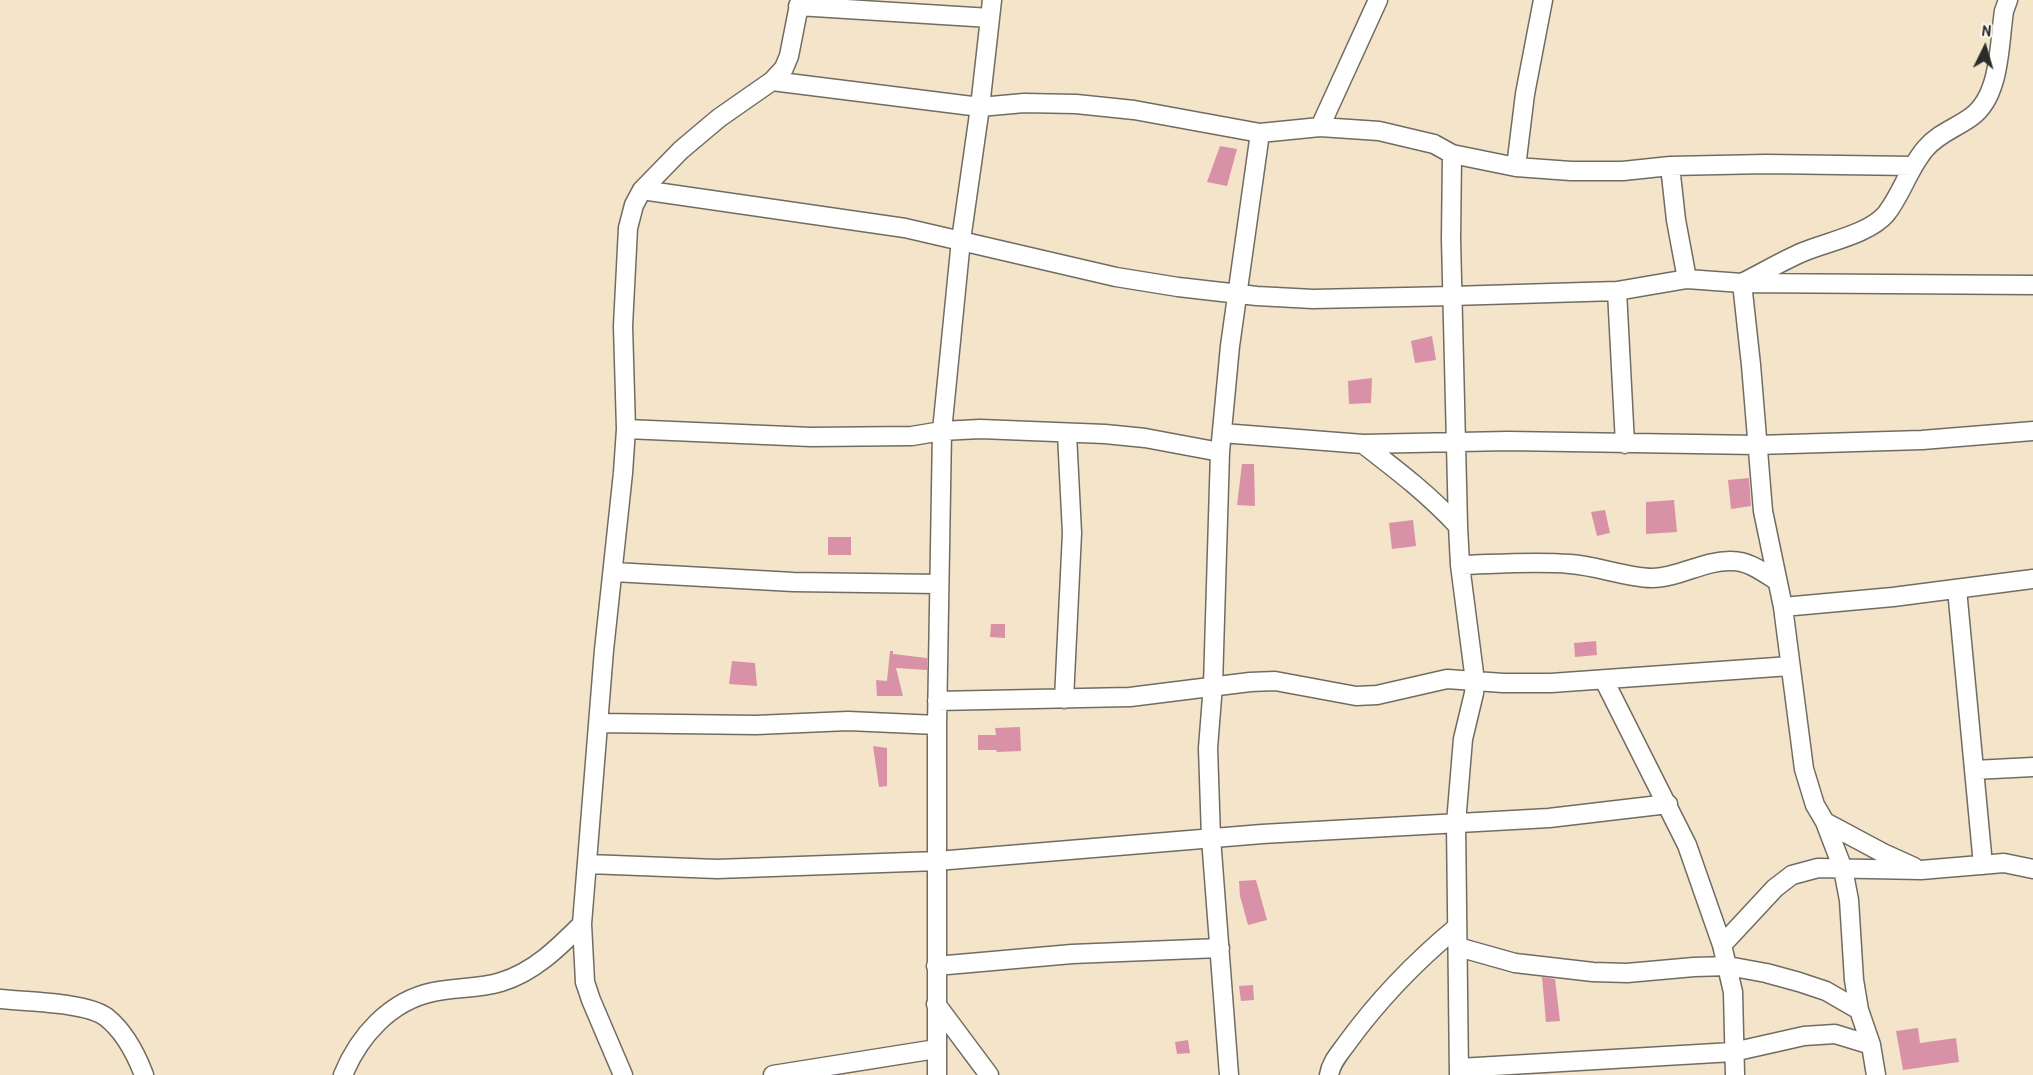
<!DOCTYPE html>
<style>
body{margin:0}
#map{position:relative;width:2033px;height:1075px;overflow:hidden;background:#f4e4c9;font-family:"Patrick Hand",sans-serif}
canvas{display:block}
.north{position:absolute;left:1955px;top:18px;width:60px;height:60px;-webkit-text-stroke:4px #fbf7ec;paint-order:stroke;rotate:5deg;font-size:16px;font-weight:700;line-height:24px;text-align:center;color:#2b2b2b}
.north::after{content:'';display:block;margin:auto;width:21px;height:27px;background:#2b2b2b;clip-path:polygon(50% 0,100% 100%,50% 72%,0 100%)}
</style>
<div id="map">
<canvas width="2033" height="1075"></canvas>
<div class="north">N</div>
</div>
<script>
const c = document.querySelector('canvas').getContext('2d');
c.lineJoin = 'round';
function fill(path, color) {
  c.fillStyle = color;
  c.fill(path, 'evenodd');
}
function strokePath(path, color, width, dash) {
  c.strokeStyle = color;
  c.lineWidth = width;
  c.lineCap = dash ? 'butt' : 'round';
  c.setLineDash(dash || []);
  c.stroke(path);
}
fill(new Path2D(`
 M1220 146 1237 149 1227 186 1207 182Z
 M1432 336 1436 360 1415 363 1411 341Z
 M1372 378 1371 403 1349 404 1348 381Z
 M1242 464H1254L1255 506 1237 505Z
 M1749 478 1751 506 1731 509 1728 480Z
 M1674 500 1677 532 1646 534V502Z
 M1605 510 1610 533 1597 536 1591 512Z
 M1413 520 1416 546 1392 549 1389 523Z
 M828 537H851V555H828Z
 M991 624H1005V638L990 637Z
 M1596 641 1597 655 1575 657 1574 643Z
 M890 651H893V654L927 658V670L896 668 903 696H877L876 680 887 681Z
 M732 661 755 663 757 686 729 684Z
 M1020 727 1021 751 997 752 996 750H978V735H996L995 728Z
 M873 746 887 748V786L879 787Z
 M1256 880 1267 920 1248 925 1240 896 1239 881Z
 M1542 977 1555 979 1560 1021 1546 1022Z
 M1253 985 1254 1000 1241 1001 1239 986Z
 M1918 1028 1920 1043 1956 1038 1959 1062 1903 1070 1896 1031Z
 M1188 1040 1190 1053 1177 1054 1175 1042Z`), '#d991a7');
const minor = new Path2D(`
 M798 6 990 18
 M772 81 980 107 1024 103 1076 104 1134 110 1260 133 1320 127 1379 131 1434 144 1452 154 1516 167 1571 171H1623L1670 166 1766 164 1913 166
 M1320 127 1378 0
 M1452 154 1451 239 1458 526 1460 565 1475 681 1474 693 1463 739 1456 823 1459 1075
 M1670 166 1676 220 1687 279
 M1516 167 1525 94 1543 0
 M642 190 905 228 1116 277 1178 287 1257 296 1313 299 1452 296 1617 291 1687 279 1742 283 1751 365 1763 511 1783 607 1804 769 1815 805 1825 822 1843 869 1849 900 1854 980 1859 1010 1871 1045 1876 1075
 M1742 283C1762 273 1782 261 1803 252 1827 242 1869 234 1886 214 1902 194 1909 167 1926 148 1939 133 1956 128 1971 117 2001 96 1999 43 2004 11L2008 0
 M1743 283 2033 285
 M1617 291 1625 444
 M626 429 811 437 912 436 942 431 980 429 1105 434 1145 438 1220 452
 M1222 433 1363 444 1508 441 1757 445 1922 440 2033 431
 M1363 444C1398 471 1427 493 1458 526
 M1460 565C1497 564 1534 561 1570 564 1598 566 1624 577 1652 578 1679 578 1704 560 1732 561 1749 561 1763 572 1777 581
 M614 572 793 582 939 584
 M1957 589 1983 865
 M1783 607 1893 597 2033 579
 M1604 680 1687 845 1722 945 1733 992 1735 1075
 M1064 699 1072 533 1067 434
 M937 701 1130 697 1250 682 1275 681 1356 696 1377 695 1447 679 1503 683H1551L1790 666
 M599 723 756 725 848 721 937 725
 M1974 770 2033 767
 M1825 822 1883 853 1914 867
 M588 864 717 869 937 861 1262 834 1549 818 1668 804
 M1722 945 1775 888 1792 875 1818 868 1921 870 2004 863 2033 869
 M1458 947 1515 963 1593 972 1627 973 1694 967 1728 966 1766 973 1799 982 1826 991 1859 1010
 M936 966 1072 954 1220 948
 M0 999C26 1002 86 1002 106 1017 124 1031 136 1054 144 1075
 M936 1004 989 1075
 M1459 1068 1733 1052 1804 1036 1835 1034 1871 1045
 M343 1075C359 1036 390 1001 433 992 455 987 479 989 501 982 534 972 558 948 582 924
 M623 1075 591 1000 585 982 582 924 604 650 623 473 626 429 623 326 628 228 634 205 642 190 681 150 719 118 772 81 784 68 789 56 800 0
 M773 1075 936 1049
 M937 1075V725L942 431 961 240 980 107 992 0
 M1229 1075 1211 838 1208 748 1213 685 1220 452 1230 346 1260 133
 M1329 1075C1331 1062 1340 1053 1347 1043 1379 999 1416 961 1457 927`);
strokePath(minor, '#716c62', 21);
strokePath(minor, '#fff', 18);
</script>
